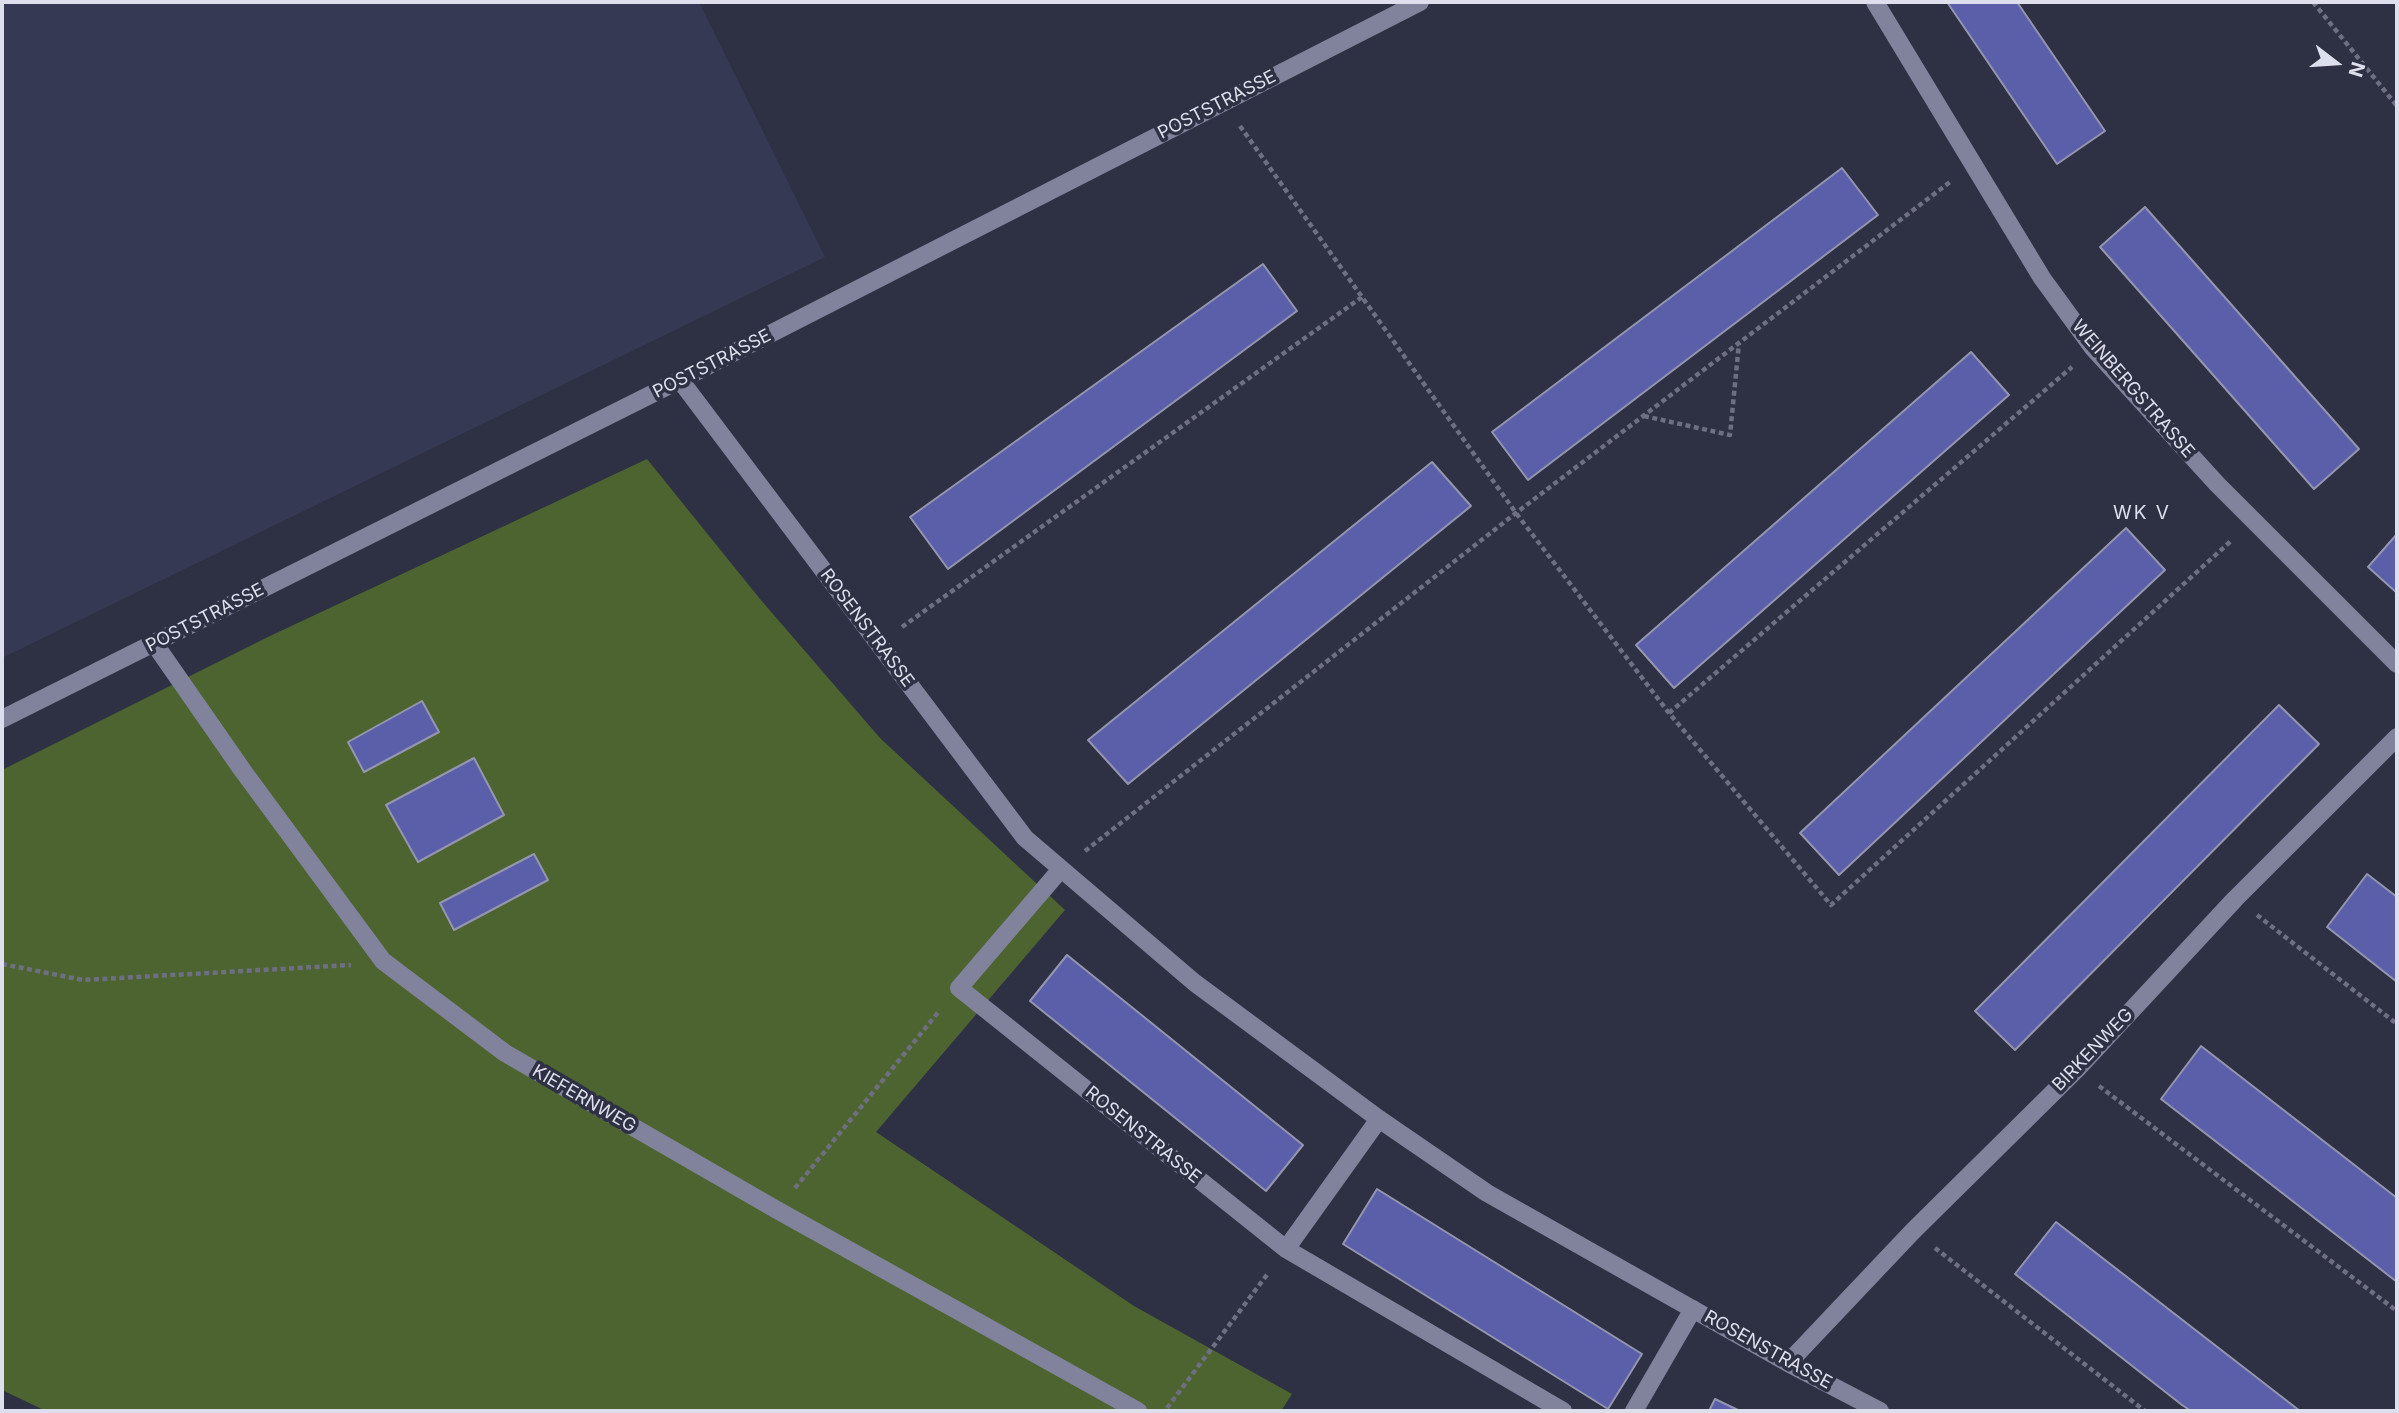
<!DOCTYPE html>
<style>
body{margin:0}
#map{position:relative;width:2399px;height:1413px;overflow:hidden;background:#2e3044;font-family:Inter,sans-serif}
canvas{display:block}
.frame{position:absolute;inset:0;border:4px solid #dedfed;pointer-events:none}
.north{position:absolute;left:2301px;top:28px;width:70px;height:70px;-webkit-text-stroke:5px #2e3044;paint-order:stroke;rotate:107deg;font-size:19px;font-weight:700;line-height:28px;text-align:center;color:#dedfed}
.north::after{content:'';display:block;margin:auto;width:24px;height:32px;background:#dedfed;clip-path:polygon(50% 0,100% 100%,50% 72%,0 100%)}
</style>
<div id="map">
<canvas width="2399" height="1413"></canvas>
<div class="frame"></div>
<div class="north">N</div>
</div>
<script>
const c = document.querySelector('canvas').getContext('2d');
c.lineJoin = 'round';
function fill(path, color) {
  c.fillStyle = color;
  c.fill(path, 'evenodd');
}
function strokePath(path, color, width, dash) {
  c.strokeStyle = color;
  c.lineWidth = width;
  c.lineCap = dash ? 'butt' : 'round';
  c.setLineDash(dash || []);
  c.stroke(path);
}
function label(font, color, halo, rows, align = 'center') {
  c.font = font + ' Inter,sans-serif';
  c.lineWidth = 7;
  c.setLineDash([]);
  c.textBaseline = 'middle';
  c.strokeStyle = halo;
  c.fillStyle = color;
  for (const [text, x, y, turn = 0] of rows) {
    c.save();
    c.translate(x, y);
    c.rotate((+turn || 0) * Math.PI / 180);
    c.textAlign = isNaN(turn) ? turn : align;
    if (halo) c.strokeText(text, 0, 0);
    c.fillText(text, 0, 0);
    c.restore();
  }
}
fill(new Path2D(`
 M2 2H699L825 257 2 658Z`), '#363953');
fill(new Path2D(`
 M647 459 760 599 880 738 1065 910 876 1132 1134 1306 1292 1394 1281 1411H46L2 1390V770L270 636Z`), '#4d6430');
const building = new Path2D(`
 M1947 2H2017L2105 131 2057 164Z
 M1842 168 1878 215 1528 480 1492 432Z
 M2145 207 2359 449 2314 489 2100 247Z
 M1263 264 1297 311 948 569 910 517Z
 M1971 352 2009 395 1674 688 1636 645Z
 M1432 462 1471 506 1128 784 1088 740Z
 M2126 528 2165 570 1839 875 1800 833Z
 M2397 534V593L2368 567Z
 M422 701 439 732 364 772 348 742Z
 M2279 705 2319 744 2015 1050 1975 1011Z
 M474 758 504 815 418 862 386 805Z
 M534 854 548 880 454 930 440 903Z
 M2367 874 2397 897V982L2327 927Z
 M1067 955 1303 1145 1266 1191 1030 1001Z
 M2201 1046 2397 1198V1282L2161 1099Z
 M1377 1189 1642 1354 1608 1409 1343 1244Z
 M2056 1222 2300 1411H2191L2182 1405 2015 1274Z
 M1715 1399 1740 1411H1709Z`);
fill(building, '#5b5ea8');
strokePath(building, '#9496af', 2);
strokePath(new Path2D(`
 M2313 2 2397 106
 M1240 126 1516 513 1669 713 1831 905 2232 540
 M1644 416 1730 435 1739 343
 M902 627 1362 297
 M1669 713 2072 367
 M1085 851 1516 513 1950 182
 M2257 915 2397 1024
 M2 964 83 980 351 965
 M2099 1086 2397 1311
 M795 1188 940 1010
 M1935 1248 2145 1411
 M1167 1408 1269 1272`), '#6e6f81', 4.5, [5, 3.5]);
strokePath(new Path2D(`
 M1875 2 2042 278 2093 348 2217 484 2397 664
 M680 380 1025 838 1195 983 1379 1119 1487 1193 1788 1363 1880 1411
 M154 643 243 771 383 961 505 1053 777 1210 1138 1411
 M2 719 680 380 1420 2
 M1061 869 959 988 1286 1249 1563 1411
 M1286 1249 1379 1119
 M1788 1363 1913 1231 2077 1069 2235 899 2397 737
 M1634 1411 1693 1309`), '#80839b', 18);
label('18px', '#dedfed', '#2e3044', [
 ["POSTSTRASSE",1217,105,-27],
 ["POSTSTRASSE",712,364,-27],
 ["WEINBERGSTRASSE",2133,389,49],
 ["POSTSTRASSE",205,618,-27],
 ["ROSENSTRASSE",867,628,53],
 ["BIRKENWEG",2093,1050,-46],
 ["KIEFERNWEG",584,1099,30],
 ["ROSENSTRASSE",1143,1135,39],
 ["ROSENSTRASSE",1768,1350,29]
]);
c.letterSpacing = '2px';
label('19px', '#dedfed', '#2e3044', [
 ["WK V",2142,513]
]);
c.letterSpacing = '0px';
</script>
